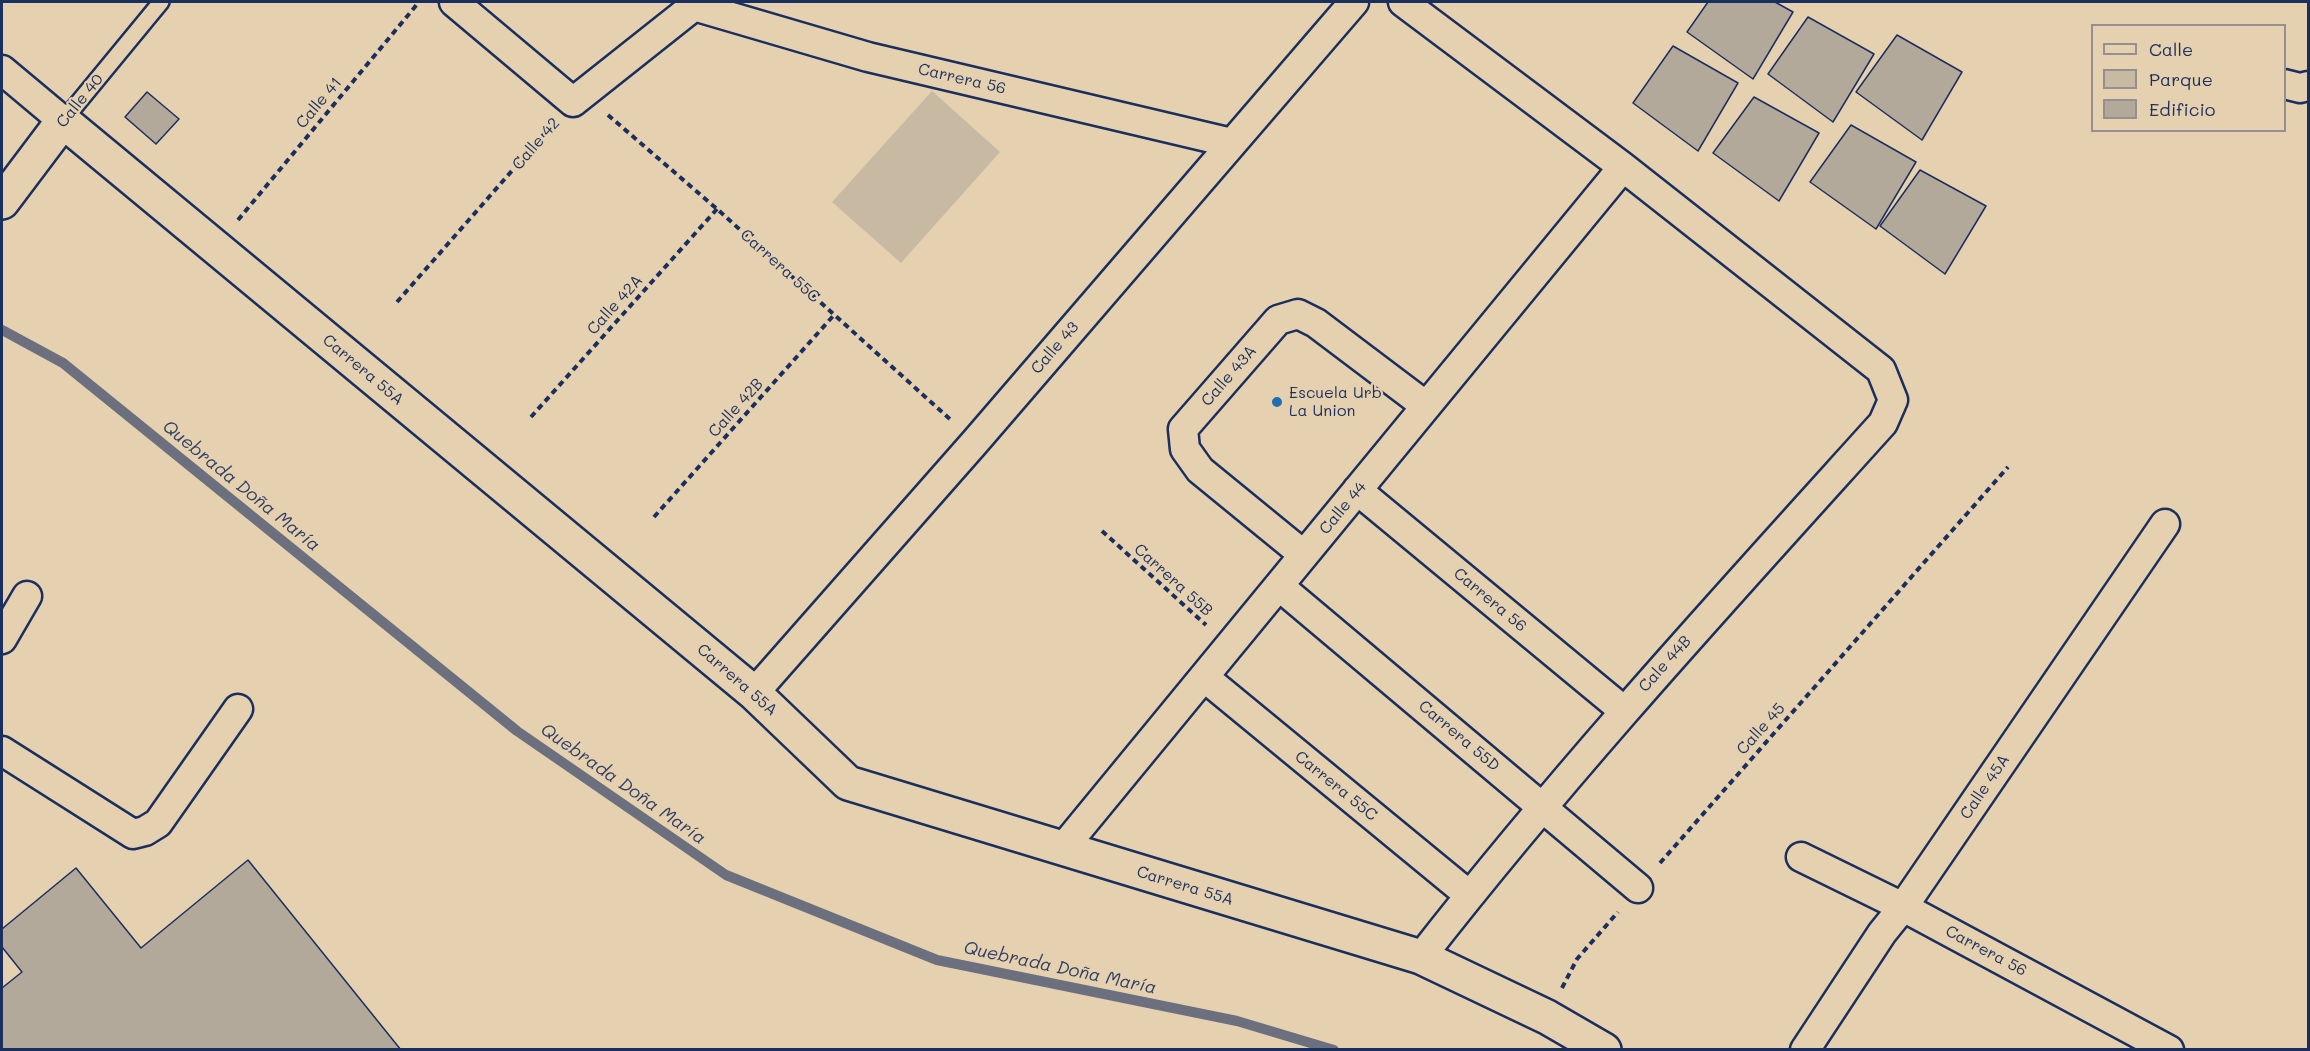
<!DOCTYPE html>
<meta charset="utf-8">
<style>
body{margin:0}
#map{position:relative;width:2310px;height:1051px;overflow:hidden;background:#e5d1af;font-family:Mali,sans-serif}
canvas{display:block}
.frame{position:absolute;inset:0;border:3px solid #1b2f5e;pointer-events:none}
.legend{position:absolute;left:2091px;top:24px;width:195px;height:108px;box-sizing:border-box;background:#e5d1af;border:2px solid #94908f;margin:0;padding:8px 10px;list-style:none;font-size:18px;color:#1b2f5e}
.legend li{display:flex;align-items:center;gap:12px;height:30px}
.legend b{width:30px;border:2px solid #94908f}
</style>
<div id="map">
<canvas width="2310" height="1051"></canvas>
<div class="frame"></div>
<ul class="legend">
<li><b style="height:8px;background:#e5d1af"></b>Calle</li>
<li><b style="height:16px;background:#c8b9a3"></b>Parque</li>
<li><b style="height:16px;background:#b3a99b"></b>Edificio</li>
</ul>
</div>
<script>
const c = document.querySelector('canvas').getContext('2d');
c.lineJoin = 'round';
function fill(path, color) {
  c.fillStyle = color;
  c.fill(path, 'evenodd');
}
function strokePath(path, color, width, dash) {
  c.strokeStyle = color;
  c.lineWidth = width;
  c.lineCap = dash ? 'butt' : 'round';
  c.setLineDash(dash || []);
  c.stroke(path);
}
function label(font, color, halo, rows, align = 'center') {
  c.font = font + ' Mali,sans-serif';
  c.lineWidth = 4.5;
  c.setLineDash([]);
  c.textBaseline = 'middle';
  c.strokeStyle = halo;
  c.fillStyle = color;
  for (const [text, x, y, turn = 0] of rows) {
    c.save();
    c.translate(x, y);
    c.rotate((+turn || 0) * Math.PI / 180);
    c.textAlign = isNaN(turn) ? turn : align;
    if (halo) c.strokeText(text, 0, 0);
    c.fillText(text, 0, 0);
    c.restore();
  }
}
fill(new Path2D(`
 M932 91 1000 152 901 263 832 202Z`), '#c8b9a3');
strokePath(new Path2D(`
 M2 330 63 363 517 731 726 875 937 960 1237 1021 1334 1050`), '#6b6f7e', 10);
const building = new Path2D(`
 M1708 2H1775L1793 12 1753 79 1687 32Z
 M1808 17 1874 54 1833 122 1768 74Z
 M1897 35 1962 72 1922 140 1856 92Z
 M1673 46 1738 83 1698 151 1633 103Z
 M147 92 179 119 156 144 125 117Z
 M1754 97 1819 133 1779 201 1713 153Z
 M1851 125 1916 162 1876 229 1810 182Z
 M1920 170 1986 206 1945 274 1880 226Z
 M248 860 401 1050H2V988L22 972 2 947V929L76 868 141 948Z`);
fill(building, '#b3a99b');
strokePath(building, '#1b2f5e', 1.5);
const service = new Path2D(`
 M63 121 161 2`);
const minor = new Path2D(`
 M454 2 573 102 694 6 868 57 1232 143
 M1403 2 1623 167 1881 370 1893 400 1883 423C1725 598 1566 771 1421 957
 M2 70 63 121
 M2284 84 2300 88 2308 86
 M1357 490 1623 710
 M1304 555 1200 470 1185 449 1183 429 1278 320 1298 314 1316 323 1426 406
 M1279 586 1638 888
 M2 639 27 596
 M1204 677 1469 895
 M754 693 975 442 1354 2
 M2 751 133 834 145 831 158 823 238 709
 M1063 848 1623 167
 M1801 857 1903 907 2169 1050
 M1805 1050 1882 933 1903 907 2165 524`);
const tertiary = new Path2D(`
 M2 202 63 121 754 693 848 783 1421 957 1547 1017 1604 1050`);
strokePath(service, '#1b2f5e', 20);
strokePath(minor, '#1b2f5e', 33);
strokePath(tertiary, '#1b2f5e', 38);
strokePath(new Path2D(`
 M608 115 717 209 952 421
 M238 220 419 2
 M397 302 552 125
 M531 417 717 209
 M654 517 834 315
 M1102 531 1206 625
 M1660 863 2008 467
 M1562 988 1577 959 1618 912`), '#1b2f5e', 4, [6, 4.5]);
strokePath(service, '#e5d1af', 15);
strokePath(minor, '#e5d1af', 28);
strokePath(tertiary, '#e5d1af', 33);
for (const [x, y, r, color] of [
 [1277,402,6,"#1f6fb2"]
]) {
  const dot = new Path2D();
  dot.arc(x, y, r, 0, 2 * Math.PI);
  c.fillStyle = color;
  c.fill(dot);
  strokePath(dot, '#e5d1af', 2);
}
label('16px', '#1b2f5e', '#e5d1af', [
 ["Carrera 56",962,79,13],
 ["Calle 40",80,101,-51],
 ["Calle 41",319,103,-50],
 ["Calle 42",536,144,-49],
 ["Carrera 55C",780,266,42],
 ["Calle 42A",615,305,-48],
 ["Calle 43",1055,348,-49],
 ["Carrera 55A",363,370,40],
 ["Calle 43A",1229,376,-49],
 ["Calle 42B",736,408,-48],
 ["Calle 44",1343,508,-50],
 ["Carrera 55B",1173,580,42],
 ["Carrera 56",1490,600,40],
 ["Cale 44B",1665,664,-48],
 ["Carrera 55A",737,680,41],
 ["Calle 45",1761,729,-48],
 ["Carrera 55D",1459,736,40],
 ["Carrera 55C",1336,786,39],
 ["Calle 45A",1985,787,-56],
 ["Carrera 55A",1185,886,17],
 ["Carrera 56",1986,951,28]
]);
label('16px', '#1b2f5e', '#e5d1af', [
 ["Escuela Urb",1289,393],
 ["La Union",1289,411]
], 'left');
label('italic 18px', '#2f3f66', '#e5d1af', [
 ["Quebrada Doña María",241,486,39],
 ["Quebrada Doña María",623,784,35],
 ["Quebrada Doña María",1060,968,12]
]);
</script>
